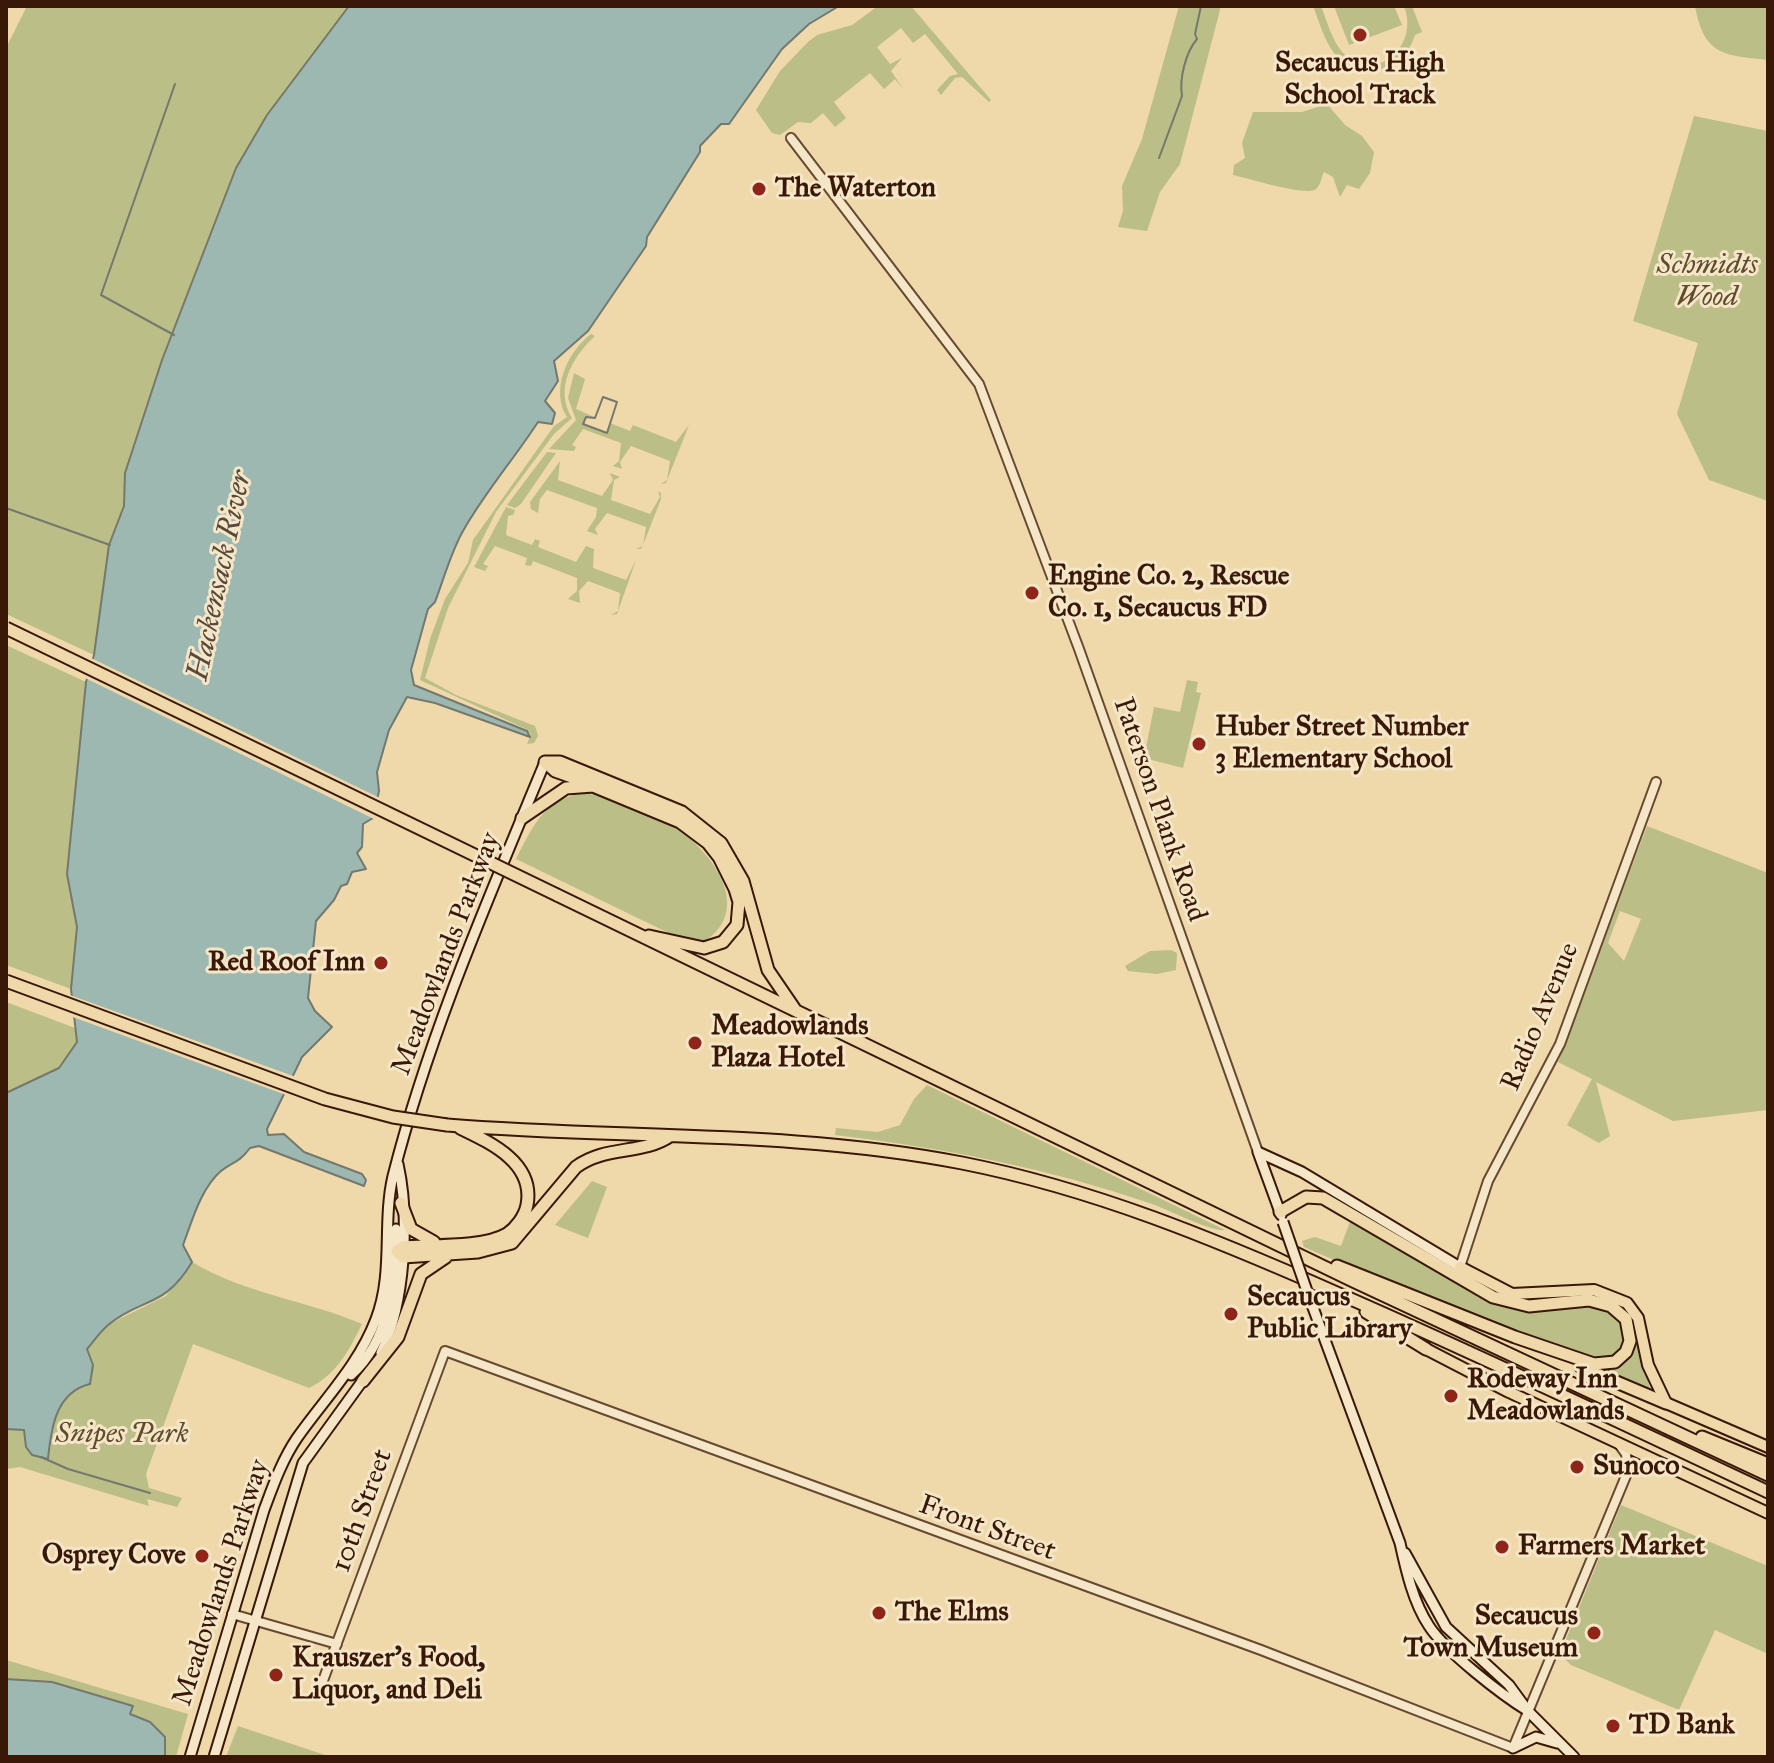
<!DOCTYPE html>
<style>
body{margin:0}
#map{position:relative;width:1774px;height:1763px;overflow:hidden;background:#efd8aa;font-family:"IM FELL Great Primer",serif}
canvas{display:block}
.frame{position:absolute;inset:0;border:8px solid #3a1808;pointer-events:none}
</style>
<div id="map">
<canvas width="1774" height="1763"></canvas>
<div class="frame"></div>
</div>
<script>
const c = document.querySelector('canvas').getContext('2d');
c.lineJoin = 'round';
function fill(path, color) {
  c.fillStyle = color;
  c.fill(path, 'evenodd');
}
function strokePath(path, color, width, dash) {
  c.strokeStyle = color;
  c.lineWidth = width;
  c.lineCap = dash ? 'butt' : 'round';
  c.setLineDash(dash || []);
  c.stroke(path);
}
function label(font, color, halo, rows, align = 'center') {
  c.font = font + ' "IM FELL Great Primer",serif';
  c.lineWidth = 6;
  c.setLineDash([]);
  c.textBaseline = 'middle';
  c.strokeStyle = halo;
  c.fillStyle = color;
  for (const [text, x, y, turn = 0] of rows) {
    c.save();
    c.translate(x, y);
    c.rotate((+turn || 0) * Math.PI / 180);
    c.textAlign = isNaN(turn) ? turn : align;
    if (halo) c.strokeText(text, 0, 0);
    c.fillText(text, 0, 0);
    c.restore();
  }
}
fill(new Path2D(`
 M27 6H349L267 115 236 168 162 360 125 473 124 506 109 544 94 655 6 614V48Z
 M878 6H911L991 100 989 102 962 77 955 78 941 95 937 90 950 76 958 74 925 34 913 43 901 28 877 47 890 64 902 58 891 71 904 90 895 79 884 89 870 73 834 102 846 118 835 127 823 113 811 123 798 122 780 135 772 133 756 110 780 71 808 42 817 35 852 25Z
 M1179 6H1221L1180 164 1160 192 1147 231 1118 227 1123 211 1122 186 1142 139Z
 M1313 6H1321C1327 21 1332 41 1343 53 1376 85 1420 46 1404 6H1412L1422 32 1415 35C1404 71 1359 85 1334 53 1324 40 1319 21 1313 6Z
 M1334 6H1394L1402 25 1349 45Z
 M1695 6H1768V60C1724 55 1704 56 1695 6Z
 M1327 104 1345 125 1362 136 1374 152 1370 173 1359 189 1347 185 1340 197 1333 177 1324 172C1321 177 1321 185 1316 189 1307 197 1248 178 1233 175L1234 165 1245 158 1242 143 1253 112H1302Z
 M1694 116 1768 131V501L1709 480 1677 414 1698 343 1633 321Z
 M591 334 595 336C572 357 554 389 572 418L554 434 496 512 448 608 425 678 456 695 535 726 538 736 534 743 527 744 531 734 526 729 420 680 430 639 445 599 468 563 473 540 554 426 567 417C550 391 567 352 591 334Z
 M574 373 585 379 576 409 594 417H586L584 424 607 433 610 423 630 431 633 425 676 442 689 425 666 483 661 484 667 480 670 461 631 446 620 462 622 469 613 466 619 461 621 443 583 429 572 445 576 447 574 451 549 449 576 420 568 398Z
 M547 452 556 453 521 504 515 508 507 505Z
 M560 461 558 480 602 496 613 480 610 473 620 477 614 480 611 500 650 514 660 497 658 491 661 493V499L643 545 641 549H636L643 546 646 527 607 513 595 529 598 535 587 531 596 517 597 508 547 490 540 499 538 513 531 509 530 502Z
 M506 507 515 510 513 515 508 516 506 535 532 545 535 539 540 541 538 547 576 562 586 546 594 549 593 568 626 580 636 560 617 614 611 615 618 611 620 593 588 581 579 591 580 603 568 599 577 591V578L533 561 531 566 525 565 527 558 495 546 483 564 488 566 485 571 474 567Z
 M6 645 86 682 67 873 77 927 71 989 6 965Z
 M1187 680 1198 682 1196 692 1201 693 1183 768 1144 758 1154 707 1180 712Z
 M589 791C616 802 651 810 675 827 712 852 754 908 705 941L679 938 516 859C536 820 544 800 589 791Z
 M1647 826 1768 873V1110L1673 1121 1596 1082 1610 1136 1599 1143 1567 1125 1592 1079 1558 1062ZM1620 911 1641 919 1624 961 1608 943Z
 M1171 950 1177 953 1176 970 1157 974 1128 971 1125 966 1150 951Z
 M6 1002 75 1028 77 1042 59 1068 6 1093Z
 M927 1085 1225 1230C1211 1232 1169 1210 1152 1204 1048 1168 943 1148 835 1135L836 1128 878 1132 900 1125 914 1099Z
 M592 1181 607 1187 588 1238 555 1225Z
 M1351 1219C1389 1242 1427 1266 1467 1287 1479 1293 1492 1303 1505 1306 1532 1312 1592 1301 1607 1310 1631 1324 1632 1347 1607 1361L1583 1357 1385 1282 1304 1247 1302 1241 1315 1237 1341 1246Z
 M192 1262C245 1294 306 1300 362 1324 349 1351 336 1375 309 1388L193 1344 146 1474 149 1488 182 1498 177 1507 147 1499 149 1506 20 1467 6 1469V1429L24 1430V1436L48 1459C51 1426 56 1394 90 1384L93 1365 87 1350 109 1324 166 1296Z
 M1636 1331 1650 1389 1583 1364C1617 1374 1631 1363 1636 1331Z
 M1621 1505 1768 1566V1654L1715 1630 1679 1710 1571 1665 1560 1654Z
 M6 1660 188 1714 176 1757H165V1737L150 1722 129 1714 133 1707 52 1682 6 1679Z
 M238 1726 331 1757H226Z`), '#bbbe87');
const water = new Path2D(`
 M349 6H839L809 24 782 49 729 124H721L700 146V152L647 237 646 246 588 331 554 361 558 381 545 401 555 413 552 424 538 422C514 459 485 492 463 531 451 552 444 578 435 602L428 609 411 670 414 685 527 731 530 737 435 703 407 697 389 730 377 772 379 791 373 818 363 824 362 847 357 853 366 869 352 872 347 884 341 886 334 900 316 921 308 998 315 1011 332 1027 302 1057 267 1129 268 1135 284 1134 304 1152 362 1174 366 1180 364 1186 259 1146 250 1148C238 1164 233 1161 221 1171 201 1188 192 1221 183 1245L192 1262C164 1309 142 1297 108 1325 100 1332 93 1342 87 1349L93 1365 90 1384C56 1392 51 1428 48 1459L32 1455 26 1447 24 1430 6 1429V1093L59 1068 77 1042 71 989 77 927 67 874 86 682 94 655 109 545 124 506 125 473 162 360 236 168 267 115Z
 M6 1679 52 1682 133 1706 130 1714 150 1722 165 1737V1757H6Z`);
fill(water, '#9cb8b1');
strokePath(water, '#75786d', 2);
fill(new Path2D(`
 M89 657 382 799 376 820 83 677Z
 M67 994 296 1077 286 1095 70 1016Z`), '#efd8aa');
strokePath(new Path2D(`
 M1159 158 1182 96C1179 78 1186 52 1197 39L1195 34 1201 6
 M174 335 101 295 175 84
 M603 397 617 402 607 433 583 424 586 417 595 418Z
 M6 508 110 545
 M41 1457 68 1469 150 1493`), '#75786d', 2);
const tertiary = new Path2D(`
 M791 138 979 384 1079 649 1258 1152
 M1460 1267 1488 1181 1560 1044 1656 782
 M1628 1471 1639 1465 1662 1464
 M232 1614 337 1644
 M321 1686 445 1351 1261 1650 1513 1748 1628 1471 1626 1454 1618 1443`);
const secondary = new Path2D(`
 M1258 1152 1302 1172 1460 1267
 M1258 1152 1281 1215
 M1308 1294 1400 1543C1406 1570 1413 1602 1429 1626 1445 1651 1502 1695 1528 1711
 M381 1353C405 1304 410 1218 398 1164
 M351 1375C390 1341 397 1277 396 1229
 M1405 1553 1446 1627 1509 1685 1528 1711 1574 1757
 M1513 1748 1536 1737 1557 1743
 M190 1757 264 1510C273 1486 282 1460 297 1438 325 1398 358 1366 376 1319 394 1272 382 1223 393 1176 429 1034 489 897 545 762
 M214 1757 303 1463 366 1376`);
const primary = new Path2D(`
 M1460 1267 1512 1294 1594 1290 1627 1303 1638 1318 1648 1365 1666 1403 1768 1447
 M1426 1349 1509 1392 1768 1513`);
const motorway = new Path2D(`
 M545 762H560L682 812 721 843 743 881 768 970 796 1011
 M545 762 555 771 586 782
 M522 818 566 788 593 786 680 822 708 843 719 857 735 889 739 902 737 925 723 942 704 948 649 936
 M557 895 1351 1280 1768 1475
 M447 1125C619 1139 792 1130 962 1163 1094 1189 1214 1239 1337 1293 1482 1356 1625 1425 1768 1492
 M460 1128C491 1143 535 1163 527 1205 525 1216 516 1228 507 1234 484 1248 430 1245 403 1247L397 1251 403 1257 478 1252 512 1243 576 1167C606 1145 642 1155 670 1136
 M401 1203 411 1229 434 1242
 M1280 1212 1306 1197 1323 1198 1493 1297 1529 1306 1589 1300 1611 1306 1626 1319 1630 1341 1626 1352 1615 1362 1594 1364 1515 1337 1337 1266
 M1366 1312 1426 1349
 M1581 1367 1666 1403
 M363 1381 398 1337 421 1274 446 1257
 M1702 1437 1768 1464`);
strokePath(tertiary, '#674830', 12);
strokePath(secondary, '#3a1808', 13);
strokePath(primary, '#3a1808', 14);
strokePath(motorway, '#3a1808', 15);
strokePath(tertiary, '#f5e6c8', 8);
strokePath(secondary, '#f5e6c8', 9);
strokePath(primary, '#efd8aa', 10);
strokePath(motorway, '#efd8aa', 11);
const secondaryBridge = new Path2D(`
 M1283 1222 1308 1294`);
const motorwayBridge = new Path2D(`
 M6 628 557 895
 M6 981 325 1099 393 1117 447 1125`);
strokePath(secondaryBridge, '#3a1808', 13, []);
strokePath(motorwayBridge, '#3a1808', 15, []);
strokePath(secondaryBridge, '#f5e6c8', 9);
strokePath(motorwayBridge, '#efd8aa', 11);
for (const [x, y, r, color] of [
 [1360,35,8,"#8f2418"],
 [759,189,8,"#8f2418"],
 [1032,593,8,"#8f2418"],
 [1199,744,8,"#8f2418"],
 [381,963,8,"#8f2418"],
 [695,1043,8,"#8f2418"],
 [1231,1314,8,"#8f2418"],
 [1451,1396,8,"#8f2418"],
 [1577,1467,8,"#8f2418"],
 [1502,1547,8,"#8f2418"],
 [202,1556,8,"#8f2418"],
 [879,1613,8,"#8f2418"],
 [1594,1633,8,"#8f2418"],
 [276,1675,8,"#8f2418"],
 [1613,1726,8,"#8f2418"]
]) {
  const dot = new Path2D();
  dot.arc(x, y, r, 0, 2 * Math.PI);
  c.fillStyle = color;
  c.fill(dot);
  strokePath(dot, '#f5e6c8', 3);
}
label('bold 28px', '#3a1808', '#f5e6c8', [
 ["Secaucus High",1360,64,"center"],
 ["School Track",1360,96,"center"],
 ["The Waterton",775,189],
 ["Engine Co. 2, Rescue",1048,577],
 ["Co. 1, Secaucus FD",1048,609],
 ["Huber Street Number",1215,728],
 ["3 Elementary School",1215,760],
 ["Red Roof Inn",365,963,"right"],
 ["Meadowlands",711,1027],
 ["Plaza Hotel",711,1059],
 ["Secaucus",1247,1298],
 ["Public Library",1247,1330],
 ["Rodeway Inn",1467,1380],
 ["Meadowlands",1467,1412],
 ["Sunoco",1593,1467],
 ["Farmers Market",1518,1547],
 ["Osprey Cove",186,1556,"right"],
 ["The Elms",895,1613],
 ["Secaucus",1578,1617,"right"],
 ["Town Museum",1578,1649,"right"],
 ["Krauszer's Food,",292,1659],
 ["Liquor, and Deli",292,1691],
 ["TD Bank",1629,1726]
], 'left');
label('italic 28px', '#614a2e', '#f5e6c8', [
 ["Schmidts",1707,266],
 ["Wood",1707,298],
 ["Snipes Park",122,1435]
]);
label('28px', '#3a1808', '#f5e6c8', [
 ["Paterson Plank Road",1159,810,71],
 ["Meadowlands Parkway",447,954,-69],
 ["Radio Avenue",1541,1017,-67],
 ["10th Street",363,1511,-70],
 ["Front Street",987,1529,20],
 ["Meadowlands Parkway",222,1583,-72]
]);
label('italic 30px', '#57483b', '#f5e6c8', [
 ["Hackensack River",221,576,-78]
]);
</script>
